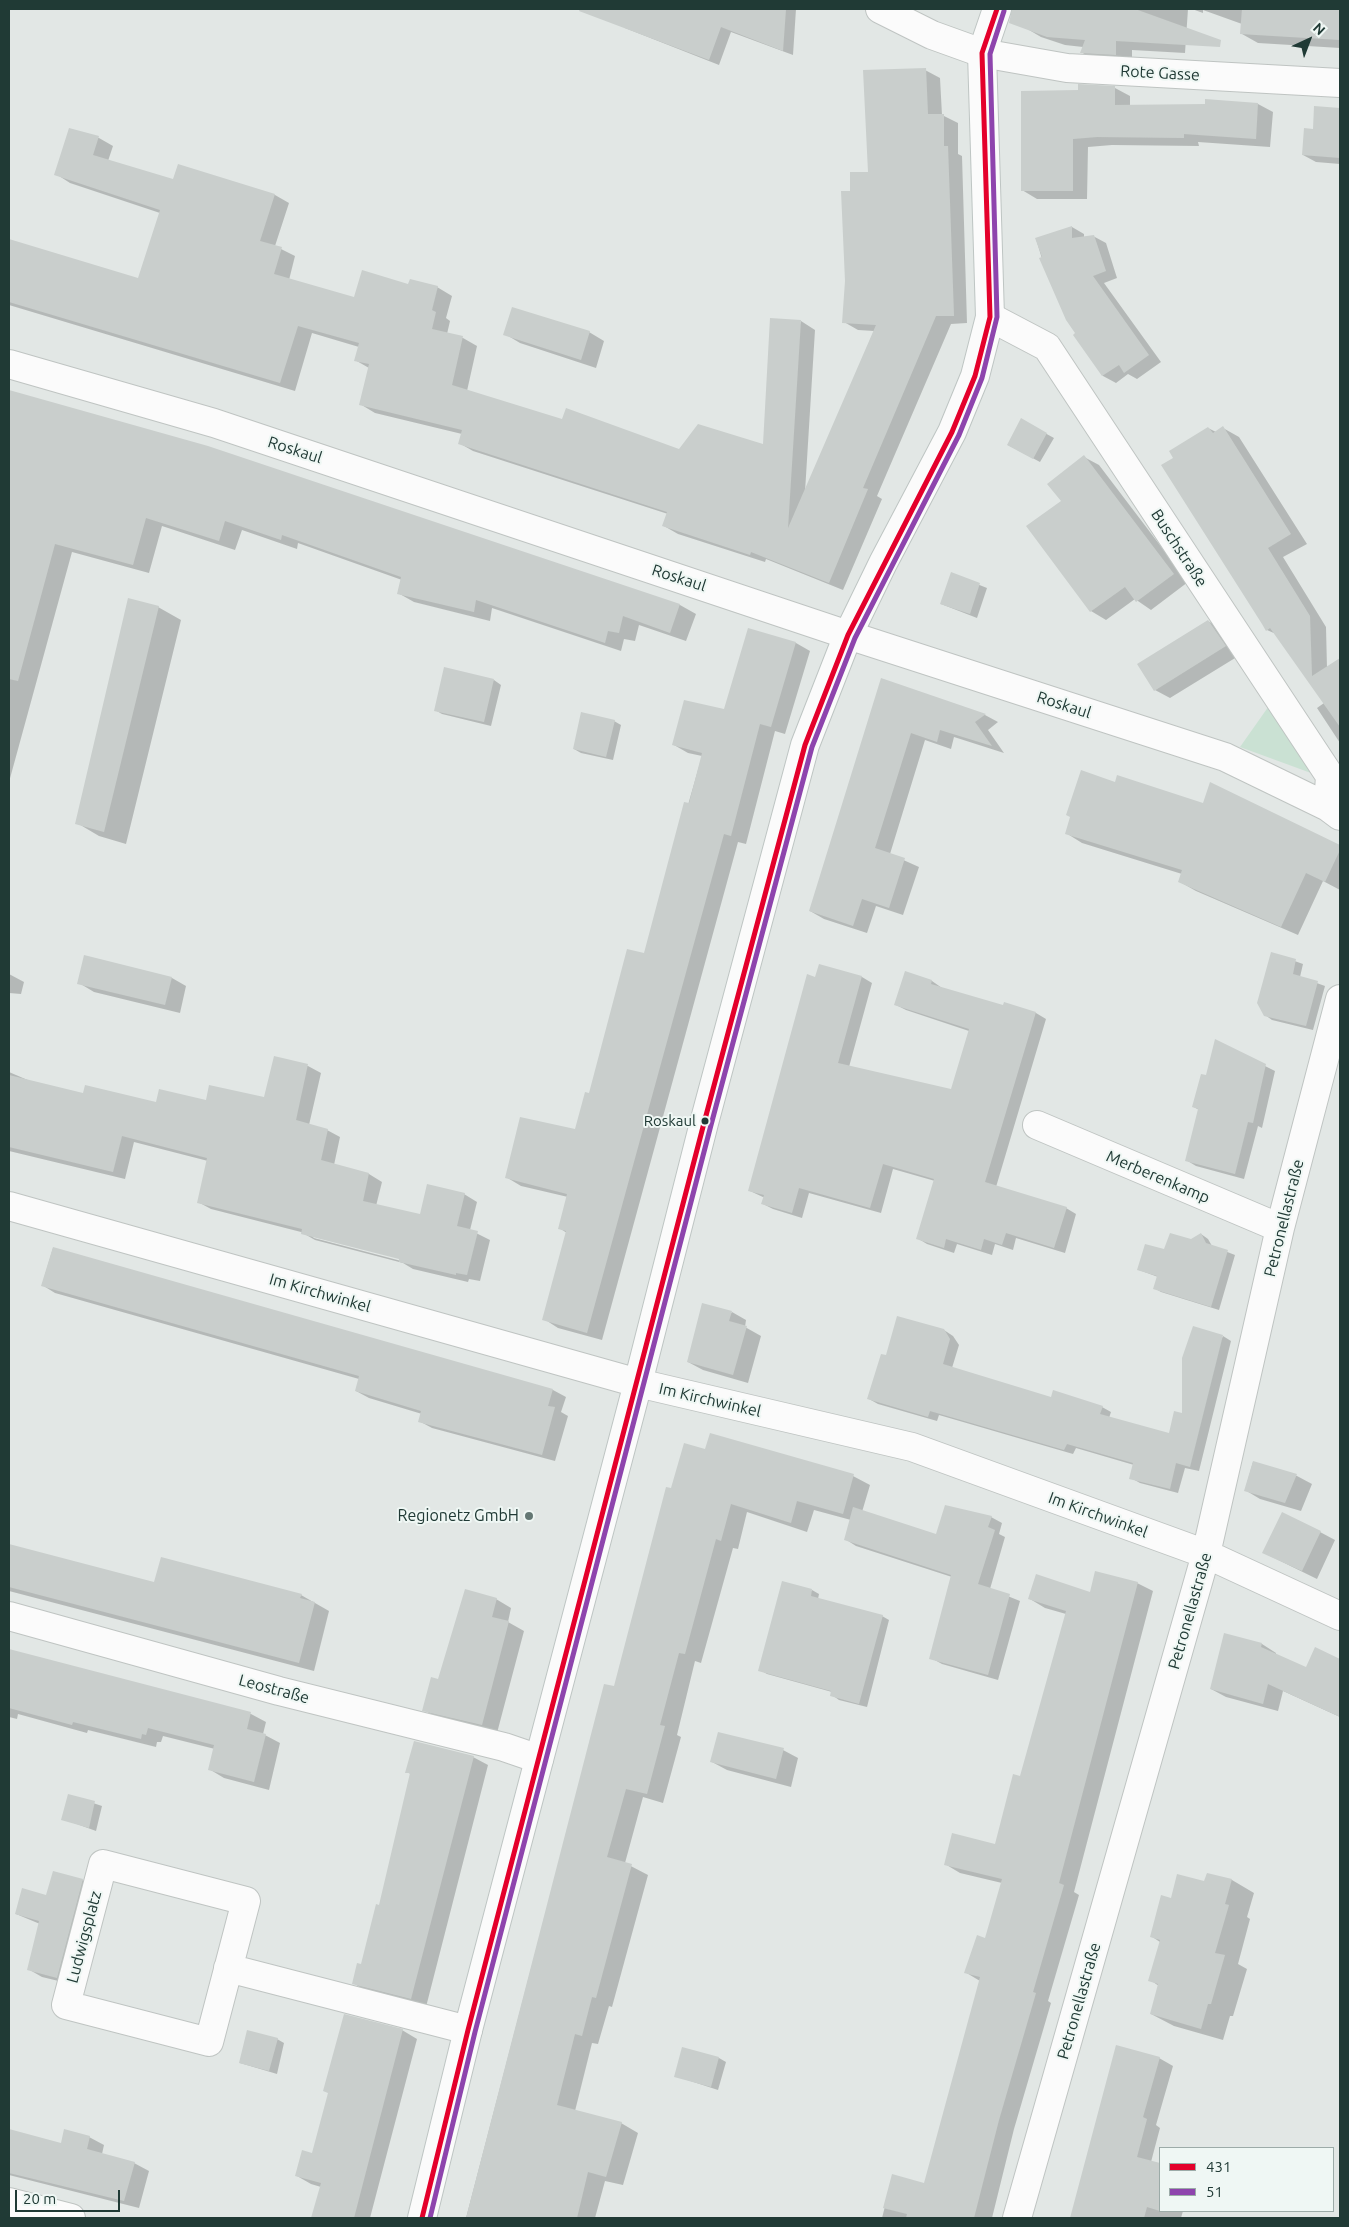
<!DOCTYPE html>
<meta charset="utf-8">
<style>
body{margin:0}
#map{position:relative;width:1349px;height:2227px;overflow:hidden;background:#e2e7e5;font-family:Ubuntu,sans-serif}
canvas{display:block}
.frame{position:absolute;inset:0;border:10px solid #203a35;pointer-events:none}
.legend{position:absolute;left:1159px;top:2147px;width:175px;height:65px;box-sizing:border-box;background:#eff7f4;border:1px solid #9caba8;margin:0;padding:6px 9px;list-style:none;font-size:15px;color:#203a35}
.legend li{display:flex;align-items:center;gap:10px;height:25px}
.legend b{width:25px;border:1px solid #9caba8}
.north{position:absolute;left:1284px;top:15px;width:50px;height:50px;-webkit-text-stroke:4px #eff7f4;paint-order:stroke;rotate:43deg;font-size:14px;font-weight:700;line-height:20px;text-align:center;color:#203a35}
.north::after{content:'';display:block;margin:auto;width:18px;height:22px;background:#203a35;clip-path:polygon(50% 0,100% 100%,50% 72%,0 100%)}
.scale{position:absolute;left:15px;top:2190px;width:105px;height:22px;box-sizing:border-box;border:2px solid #203a35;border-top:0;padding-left:6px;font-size:15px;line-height:18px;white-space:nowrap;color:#203a35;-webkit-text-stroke:4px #eff7f4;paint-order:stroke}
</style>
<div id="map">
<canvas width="1349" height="2227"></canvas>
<div class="frame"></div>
<ul class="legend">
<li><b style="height:6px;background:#e4002b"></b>431</li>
<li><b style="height:6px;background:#8e44ad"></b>51</li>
</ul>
<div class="north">N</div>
<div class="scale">20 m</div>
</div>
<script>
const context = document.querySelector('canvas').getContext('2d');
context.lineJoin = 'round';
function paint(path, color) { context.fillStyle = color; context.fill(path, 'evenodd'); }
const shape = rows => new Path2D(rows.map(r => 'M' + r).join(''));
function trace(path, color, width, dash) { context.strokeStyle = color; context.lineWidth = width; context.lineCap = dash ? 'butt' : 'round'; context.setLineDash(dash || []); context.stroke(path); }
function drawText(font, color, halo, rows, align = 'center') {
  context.font = font + ' Ubuntu,sans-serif'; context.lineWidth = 4; context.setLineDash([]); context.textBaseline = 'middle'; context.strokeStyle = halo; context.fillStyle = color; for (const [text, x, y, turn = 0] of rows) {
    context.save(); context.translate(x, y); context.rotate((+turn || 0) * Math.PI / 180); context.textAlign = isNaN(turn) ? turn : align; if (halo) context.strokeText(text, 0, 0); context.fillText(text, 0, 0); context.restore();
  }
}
paint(shape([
 [1271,703,1311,773,1240,747]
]), '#cae1d3');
paint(shape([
 [632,9,796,9,793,55,731,32,719,65,625,28],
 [1027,9,1188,9,1185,53,1132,50,1132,64,1098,62,1081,52,1083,47,1065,45,1041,37,1024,27],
 [1192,9,1340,9,1340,48,1258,43,1242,34,1242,24,1203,10,1203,13],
 [925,70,940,78,942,115,958,123,958,154,962,156,967,323,951,324,877,496,882,499,843,590,766,559,765,562,678,534,664,526,668,514,473,451,459,443,462,434,375,413,360,404,369,368,355,360,359,347,312,333,295,391,9,305,9,240,139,280,160,213,70,183,56,174,70,129,99,138,113,146,108,161,173,181,178,166,275,195,289,203,275,246,295,256,289,280,355,299,409,285,437,287,452,296,446,318,450,321,447,334,463,338,477,346,467,391,563,421,679,450,764,445,801,321,815,330,805,492,874,331,858,330,844,322,852,192,870,173],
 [1079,86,1115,88,1130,96,1130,106,1258,104,1273,112,1270,147,1198,142,1199,146,1112,145,1088,147,1087,199,1037,199,1022,190,1079,91],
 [1316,108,1340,110,1340,164,1316,162,1303,155,1314,130],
 [1072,227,1084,234,1084,238,1093,236,1106,243,1117,278,1104,283,1161,362,1137,379,1128,374,1116,383,1103,376,1075,335,1077,333,1046,272,1036,239],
 [589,332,604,341,596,368,520,343,505,334],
 [9,392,208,447,680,605,696,614,686,641,639,625,635,641,624,639,621,651,492,608,490,621,414,602,398,593,402,580,298,543,297,549,242,530,235,550,162,526,149,573,72,552,9,782,9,608,21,562,9,559],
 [1021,420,1054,438,1040,462,1008,445],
 [1208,428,1216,432,1223,428,1239,437,1307,544,1283,557,1326,627,1327,668,1340,660,1340,743,1317,708,1324,703,1276,634,1267,630,1174,458],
 [1084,457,1099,465,1188,582,1151,610,1135,599,1106,620,1091,611,1062,501],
 [952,574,987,588,977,618,941,604],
 [158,607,181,620,126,844,99,836,77,823],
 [1208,621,1223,630,1240,655,1170,698,1155,690],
 [749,630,796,643,810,651,785,734,775,731,746,844,738,842,602,1340,558,1328,544,1319,567,1233,559,1228,568,1197,521,1186,506,1177,576,1131,645,955,702,756,688,753,674,745,725,711],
 [494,680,501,685,491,726,442,714,435,710],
 [882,680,985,715,998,722,988,730,1004,753,954,737,951,749,925,740,890,854,919,867,903,915,876,906,867,933,824,919,810,911],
 [614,721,621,725,613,760,581,753,574,749],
 [1116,783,1204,805,1211,784,1340,846,1340,890,1323,881,1298,935,1196,891,1180,882,1182,874,1082,843,1066,833],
 [1272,953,1303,964,1300,977,1325,986,1313,1030,1272,1020,1265,1015],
 [905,973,932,981,942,988,1003,1007,1036,1013,1046,1019,996,1187,1066,1208,1076,1214,1065,1253,1016,1238,1013,1250,995,1244,992,1255,957,1244,954,1253,927,1244,917,1238,935,1181,893,1169,881,1213,809,1193,802,1218,773,1209,763,1204,765,1198,750,1191,816,978,862,977,872,983,849,1067,952,1090,969,1031,906,1010,896,1005],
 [9,974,24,982,21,994,9,993],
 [172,978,186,986,180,1013,94,992,79,983],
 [275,1058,308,1066,321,1073,309,1125,327,1130,340,1137,334,1165,369,1174,382,1182,376,1206,421,1216,464,1194,477,1202,470,1230,490,1240,480,1281,469,1279,468,1282,413,1269,403,1263,315,1240,301,1232,211,1209,198,1202,208,1161,134,1142,125,1179,9,1151,9,1072,30,1081,84,1094,157,1104,265,1099],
 [311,1235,406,1259,405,1262,314,1238],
 [1265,1066,1275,1071,1262,1128,1258,1126,1244,1179,1196,1166,1186,1160,1199,1110,1194,1107,1207,1076],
 [1201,1234,1208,1239,1212,1246,1235,1255,1219,1310,1161,1292,1154,1288,1158,1277,1139,1270],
 [53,1248,553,1390,566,1397,561,1412,568,1416,555,1461,432,1428,419,1421,422,1414,369,1398,356,1391,359,1379,55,1293,42,1285],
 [732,1312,746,1320,745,1327,761,1336,748,1383,703,1370,688,1362],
 [944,1330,953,1336,959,1345,952,1368,1052,1398,1102,1407,1111,1412,1109,1418,1170,1434,1183,1415,1223,1336,1231,1341,1199,1471,1185,1468,1178,1493,1140,1483,1131,1478,1134,1465,1076,1448,1073,1454,939,1415,937,1421,878,1404,869,1399,887,1357],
 [706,1450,853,1476,870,1485,862,1512,937,1535,991,1517,1002,1523,999,1534,1005,1537,990,1589,1020,1601,998,1680,942,1664,931,1658,952,1577,856,1546,845,1539,851,1520,814,1510,807,1532,747,1512,738,1549,733,1548,701,1663,695,1661,677,1735,681,1737,663,1803,643,1797,625,1863,648,1875,612,2007,609,2006,598,2044,592,2043,575,2111,621,2123,638,2133,623,2185,605,2181,595,2218,466,2218,605,1685,615,1688,672,1489],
 [1253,1462,1297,1476,1312,1484,1301,1511,1260,1499,1245,1490],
 [1320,1532,1335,1540,1317,1579,1264,1553],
 [9,1545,155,1584,301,1595,329,1611,314,1671,9,1591],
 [1137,1583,1153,1591,1074,1892,1079,1895,1048,2001,1051,2003,1014,2129,992,2218,882,2218,893,2175,925,2184,980,1981,965,1972,986,1939,1002,1883,960,1873,945,1864,996,1845,1021,1778,1066,1614,1045,1608,1030,1599,1090,1593],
 [812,1590,819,1594,818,1599,882,1616,889,1620,867,1707,839,1700,832,1695,832,1692,767,1674,760,1670],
 [496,1599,511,1608,508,1622,524,1631,497,1733,438,1718,424,1710,438,1681],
 [1225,1635,1262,1644,1276,1653,1276,1655,1306,1669,1316,1649,1340,1660,1340,1717,1283,1691,1278,1711,1226,1697,1211,1689],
 [9,1651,251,1714,266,1722,263,1734,280,1743,269,1790,224,1778,209,1769,215,1749,163,1736,161,1742,157,1742,156,1747,88,1730,87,1733,18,1714,17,1719,9,1717],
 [783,1750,798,1758,791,1787,727,1770,712,1762],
 [473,1757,488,1765,426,2007,368,1992,353,1983,362,1966,380,1907,411,1774,406,1772],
 [69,1795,102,1806,96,1831,63,1819],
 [1207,1874,1232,1880,1254,1893,1247,1917,1250,1919,1238,1964,1247,1969,1233,2016,1230,2016,1223,2040,1174,2026,1151,2014,1159,1986,1150,1980,1160,1942,1151,1936,1172,1899,1205,1883],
 [82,1880,96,1888,71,1984,42,1977,28,1969,40,1924,16,1914,47,1896],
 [402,2030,417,2039,370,2218,313,2218,321,2187,311,2184,297,2176],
 [277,2039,284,2043,277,2074,240,2063],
 [1117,2046,1159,2058,1173,2066,1156,2125,1160,2128,1151,2162,1160,2164,1160,2211,1183,2211,1181,2218,1072,2218],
 [719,2058,726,2062,718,2090,675,2076],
 [9,2130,62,2144,89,2137,104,2145,102,2154,134,2163,149,2171,139,2208,9,2175]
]), '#0003');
paint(shape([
 [580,9,786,9,783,51,721,27,709,60,579,11],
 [1012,9,1135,9,1221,40,1220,47,1116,41,1116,55,1080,53,1085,40,1047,37,1009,23],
 [1242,9,1340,9,1340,40,1240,34],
 [926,68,928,114,944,114,944,146,948,146,954,316,936,316,863,488,868,489,829,583,751,552,750,555,662,526,667,512,458,444,462,430,359,405,369,364,354,361,359,343,298,326,280,383,9,302,9,239,138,278,160,210,54,175,69,128,99,136,93,155,173,179,178,164,275,194,260,241,282,247,274,274,354,297,362,270,408,284,410,279,438,286,432,310,436,312,432,329,463,336,452,385,562,419,566,408,679,449,698,424,763,444,770,318,801,320,788,528,876,325,842,323,845,281,841,191,850,191,850,172,868,172,863,70],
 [1078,84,1115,86,1115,105,1205,104,1205,99,1258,103,1256,139,1184,134,1184,138,1097,137,1073,139,1073,191,1021,191,1021,91,1078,90],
 [1314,106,1340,108,1340,158,1302,155,1304,128,1313,129],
 [1072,226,1072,238,1094,235,1106,271,1093,276,1149,355,1124,373,1119,365,1102,376,1073,335,1075,333,1066,320,1039,258,1042,257,1035,238],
 [512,307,590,331,581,360,503,335],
 [9,390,208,446,680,604,670,633,623,616,619,633,608,631,605,643,476,600,474,612,397,594,401,577,282,535,281,540,225,521,219,541,146,518,133,565,55,544,18,681,9,679],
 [1021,418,1047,433,1033,459,1007,445],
 [1223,426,1291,534,1268,548,1310,616,1312,676,1340,658,1340,727,1270,628,1266,631,1262,624,1161,465,1173,458,1169,451,1208,427,1213,433],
 [1084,455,1174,574,1136,602,1125,587,1090,612,1026,526,1061,501,1047,484],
 [951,572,980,583,970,614,940,604],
 [128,598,159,606,104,832,75,824],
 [1208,620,1226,646,1154,691,1137,664],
 [748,628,796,642,771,727,760,724,731,836,724,834,587,1333,542,1320,566,1231,558,1229,567,1194,505,1178,520,1117,575,1129,585,1092,589,1093,627,949,644,953,684,802,689,803,702,753,672,745,684,700,724,709],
 [444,667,494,679,484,722,434,711],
 [881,678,986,714,975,722,992,746,940,730,937,742,911,733,875,848,905,858,889,908,862,899,853,926,809,911],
 [581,712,615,720,606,757,573,749],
 [1081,770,1115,782,1117,775,1203,803,1210,782,1340,845,1340,850,1325,882,1306,873,1281,927,1178,882,1182,870,1065,834,1070,817,1066,815],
 [1271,952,1296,959,1293,974,1318,981,1306,1026,1264,1016,1257,1003],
 [84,955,172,977,165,1005,77,984],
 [819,964,862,976,838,1063,951,1089,969,1029,894,1005,905,971,932,980,931,984,1003,1005,1004,1002,1036,1012,985,1182,1067,1207,1054,1248,1006,1233,1002,1245,984,1239,981,1250,946,1239,944,1248,916,1239,934,1179,883,1164,870,1208,799,1188,792,1213,761,1204,764,1195,748,1191,807,974,815,977],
 [1215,1039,1266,1064,1253,1123,1248,1122,1235,1174,1185,1161,1198,1109,1192,1107,1201,1074,1206,1075],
 [274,1056,308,1064,296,1120,328,1129,321,1160,369,1173,363,1201,420,1214,427,1184,465,1193,457,1226,478,1231,467,1275,456,1273,456,1275,399,1262,399,1259,301,1234,302,1229,197,1203,207,1158,122,1136,113,1172,9,1147,9,1075,83,1093,85,1085,156,1102,159,1089,206,1100,209,1085,264,1097],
 [1170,1233,1191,1239,1201,1233,1206,1243,1228,1250,1211,1307,1153,1289,1157,1276,1137,1270,1145,1244,1164,1249],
 [53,1247,553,1389,548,1406,555,1407,542,1455,418,1422,421,1411,355,1391,359,1376,41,1286],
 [702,1303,732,1311,729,1321,747,1326,733,1375,687,1362],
 [897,1316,944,1329,950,1339,943,1364,1051,1397,1053,1390,1103,1406,1100,1414,1169,1433,1174,1411,1182,1413,1182,1358,1193,1326,1223,1335,1190,1467,1176,1463,1170,1489,1129,1479,1133,1463,1067,1444,1064,1450,930,1411,928,1417,867,1399,881,1354,886,1355],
 [710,1433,854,1474,843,1514,797,1501,791,1523,731,1504,721,1541,716,1539,685,1654,679,1653,660,1725,665,1726,647,1794,626,1789,607,1857,632,1864,596,1998,592,1997,582,2036,575,2034,557,2105,622,2122,606,2177,588,2172,577,2218,466,2218,604,1684,614,1686,666,1487,671,1488,684,1443,705,1449],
 [1253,1461,1297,1474,1285,1503,1244,1491],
 [945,1505,992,1516,988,1527,995,1530,978,1584,1010,1594,988,1675,929,1659,951,1575,844,1540,853,1507,936,1534],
 [1282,1512,1321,1531,1302,1571,1262,1553],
 [9,1544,154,1582,161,1557,302,1594,300,1598,315,1602,299,1663,9,1587],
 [1095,1571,1138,1582,1059,1883,1064,1885,1033,1992,1036,1993,999,2120,974,2218,906,2218,907,2214,883,2208,892,2174,924,2183,980,1977,964,1973,977,1935,985,1938,1002,1879,944,1865,952,1833,995,1844,1013,1774,1020,1776,1066,1611,1028,1599,1036,1574,1090,1592],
 [782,1581,812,1589,811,1596,883,1615,859,1704,830,1696,831,1691,758,1671],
 [465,1589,497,1598,492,1617,509,1621,482,1725,422,1711,431,1677,438,1679],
 [1224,1633,1262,1643,1261,1647,1306,1667,1315,1647,1340,1659,1340,1717,1268,1684,1263,1704,1210,1689],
 [9,1649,251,1712,247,1729,266,1734,254,1782,208,1770,214,1745,148,1728,146,1735,142,1734,141,1739,73,1722,72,1725,9,1708],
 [718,1732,784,1748,776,1779,710,1762],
 [414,1741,474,1756,411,1999,352,1984,357,1963,361,1964,376,1904,379,1905,410,1773,405,1773],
 [68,1794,95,1801,89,1828,61,1820],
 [53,1871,83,1879,57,1978,27,1970,39,1921,15,1914,22,1888,46,1895],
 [1207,1873,1232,1879,1225,1904,1229,1905,1215,1953,1225,1955,1211,2004,1208,2004,1201,2029,1150,2014,1158,1984,1148,1981,1160,1940,1150,1937,1161,1895,1171,1898,1177,1874,1204,1881],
 [344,2014,403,2029,354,2218,311,2218,321,2183,295,2176,302,2150,312,2153,328,2093,323,2091],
 [247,2030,278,2038,269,2071,239,2063],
 [1116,2045,1160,2057,1143,2117,1147,2119,1137,2157,1160,2163,1160,2211,1147,2207,1144,2218,1070,2218],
 [682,2047,719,2057,711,2087,674,2077],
 [9,2129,61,2143,64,2129,90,2136,87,2149,135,2162,124,2201,9,2173]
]), '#c9cecc');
const street = shape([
 [880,9,932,35,982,53,1067,68,1340,83],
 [990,317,1047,347,1330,776,1328,807],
 [9,364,214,423,848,635,1225,757,1328,807,1340,816],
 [1037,1125,1280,1228],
 [9,1206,638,1383,912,1447,1206,1554,1340,1616],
 [9,1616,279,1691,504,1747,539,1759],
 [103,1864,246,1901,209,2042,66,2005,103,1864],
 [228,1968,468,2030],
 [9,2202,71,2218],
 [1017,2218,1206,1554,1280,1228,1340,999]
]);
const secondary = shape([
 [422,2218,468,2030,638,1383,704,1123,805,745,848,635,883,563,952,432,975,376,990,317,982,53,997,9]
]);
trace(street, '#bfc4c2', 30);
trace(secondary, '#bec5c3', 30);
trace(street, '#fbfbfb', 28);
trace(secondary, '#fbfbfb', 28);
trace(shape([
 [422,2218,468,2030,704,1123,805,745,848,635,952,432,975,376,990,317,982,53,997,9]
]), '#e4002b', 5);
trace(shape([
 [430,2218,475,2032,711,1125,812,747,855,638,959,435,982,378,997,317,990,54,1004,11]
]), '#8e44ad', 5);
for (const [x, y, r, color] of [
 [705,1121,4.5,"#203a35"],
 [529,1516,5,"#647773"]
]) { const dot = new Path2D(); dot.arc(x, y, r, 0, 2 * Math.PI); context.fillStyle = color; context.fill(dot); trace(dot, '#eff7f4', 2); }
drawText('15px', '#203a35', '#eff7f4', [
 ["Roskaul",696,1121]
], 'right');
drawText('16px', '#203a35', '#eff7f4', [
 ["Rote Gasse",1160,73,3],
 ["Roskaul",295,450,18],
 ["Buschstraße",1179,548,57],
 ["Roskaul",679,578,18],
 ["Roskaul",1064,705,18],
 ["Merberenkamp",1158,1177,23],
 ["Petronellastraße",1284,1218,-76],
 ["Im Kirchwinkel",320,1293,16],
 ["Im Kirchwinkel",710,1400,13],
 ["Im Kirchwinkel",1098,1515,20],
 ["Petronellastraße",1190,1611,-74],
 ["Leostraße",274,1689,15],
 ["Ludwigsplatz",84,1937,-75],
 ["Petronellastraße",1079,2001,-74]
]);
drawText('16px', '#203a35', '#eff7f4', [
 ["Regionetz GmbH",519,1516]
], 'right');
</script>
